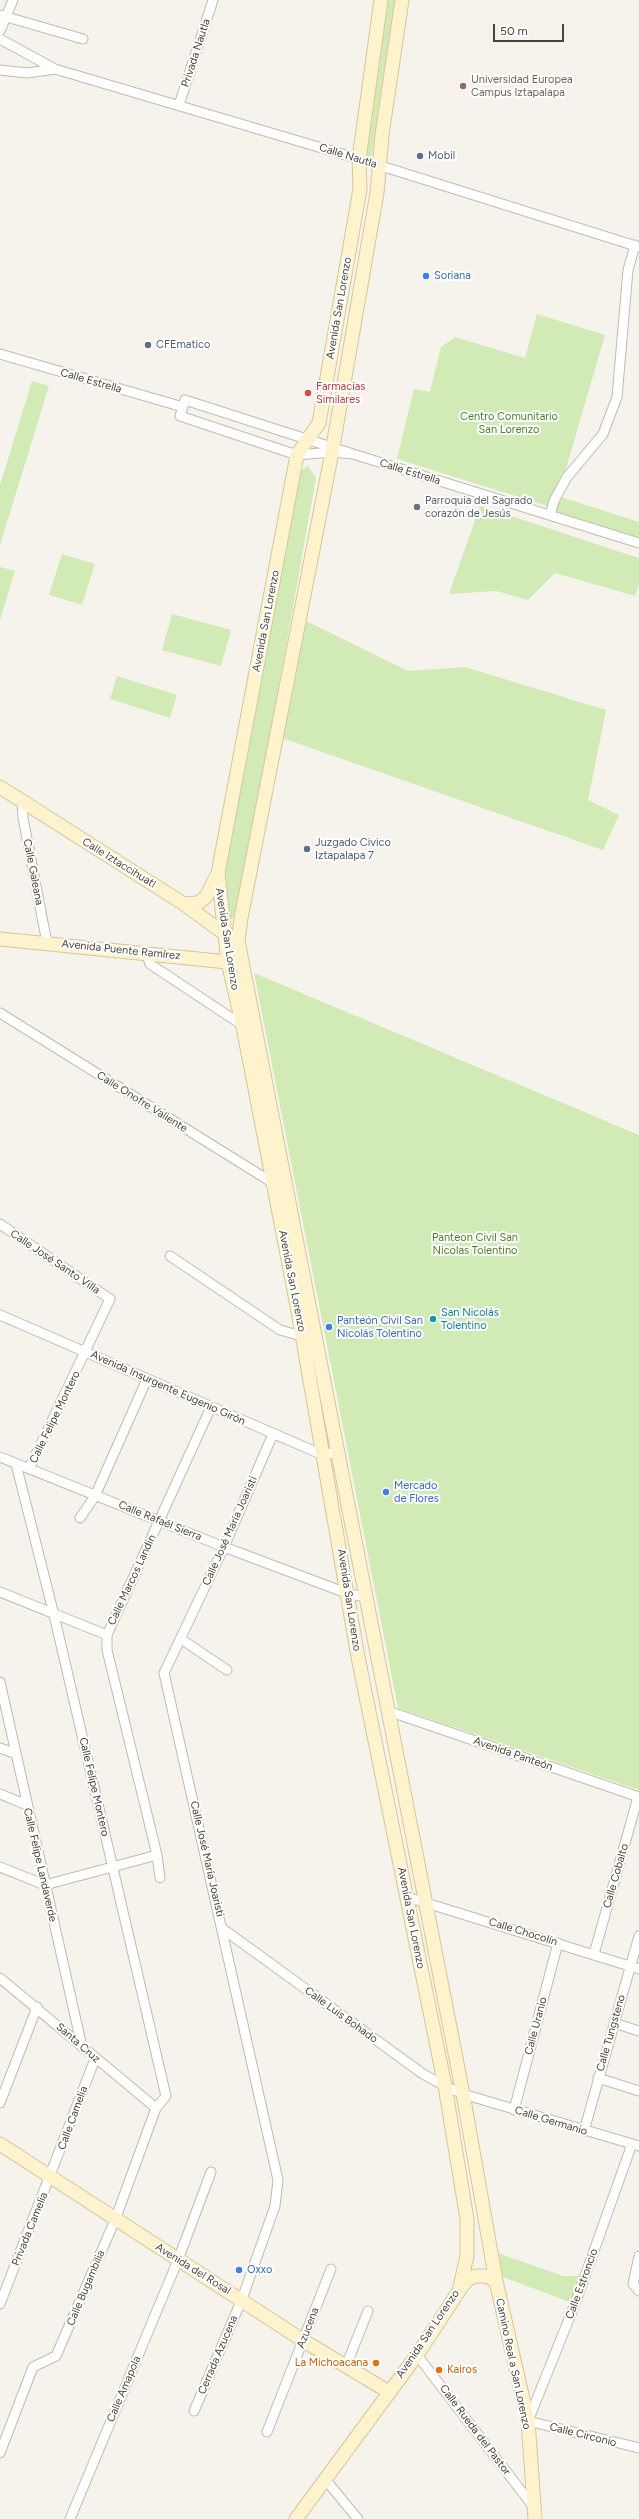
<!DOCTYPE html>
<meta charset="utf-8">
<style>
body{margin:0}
#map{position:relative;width:639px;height:2519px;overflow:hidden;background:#f6f3ec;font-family:Figtree,sans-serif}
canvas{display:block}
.scale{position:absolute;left:493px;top:24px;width:71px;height:18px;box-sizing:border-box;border:2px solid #4b4439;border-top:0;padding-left:5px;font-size:12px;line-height:14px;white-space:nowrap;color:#4b4439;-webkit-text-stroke:3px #fff;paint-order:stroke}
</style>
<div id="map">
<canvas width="639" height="2519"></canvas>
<div class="scale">50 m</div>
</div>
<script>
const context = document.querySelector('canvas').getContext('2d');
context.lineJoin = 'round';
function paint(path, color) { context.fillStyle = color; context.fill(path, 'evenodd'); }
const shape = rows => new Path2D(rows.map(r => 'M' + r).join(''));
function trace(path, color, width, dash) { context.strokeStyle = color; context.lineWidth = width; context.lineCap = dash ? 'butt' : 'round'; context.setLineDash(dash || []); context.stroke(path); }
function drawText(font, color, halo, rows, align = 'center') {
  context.font = font + ' Figtree,sans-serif'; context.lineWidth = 4; context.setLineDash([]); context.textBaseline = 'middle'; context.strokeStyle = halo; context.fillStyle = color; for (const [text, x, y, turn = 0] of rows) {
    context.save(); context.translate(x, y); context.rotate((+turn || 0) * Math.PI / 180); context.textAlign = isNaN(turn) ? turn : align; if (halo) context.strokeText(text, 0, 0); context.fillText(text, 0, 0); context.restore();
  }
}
paint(shape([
 [386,0,395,0,372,155,369,159,365,153],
 [537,314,605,335,558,496,639,522,639,540,553,513,554,508,397,459,414,389,430,392,441,347,455,337,525,358],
 [32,381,49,386,0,545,0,485],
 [308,466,316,478,238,915,230,920,221,915,219,898,298,473],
 [480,506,639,558,639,583,635,596,555,573,528,600,496,591,449,594],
 [62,554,95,564,82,605,49,595],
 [0,567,15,571,0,620],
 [172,614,231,630,221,666,162,650],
 [302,619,408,671,465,667,606,710,588,800,619,815,603,850,282,738],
 [117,676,177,695,170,718,110,699],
 [254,973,639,1135,639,1790,398,1708],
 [498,2253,563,2276,586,2276,575,2304,503,2277]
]), '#d2eab5');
const street = shape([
 [0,15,83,39],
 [0,31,13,0],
 [0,39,55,69,359,159,639,247],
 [0,70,27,73,55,69],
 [179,105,213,0],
 [0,354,183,407],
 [353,454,185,400,180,416,297,455,332,452,353,454,639,543],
 [550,515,554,501,567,477,603,434,617,397,628,270,635,245],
 [22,801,23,818,47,943],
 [146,953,150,964,245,1027],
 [0,1013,273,1183,276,1183],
 [0,1224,110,1299,29,1469],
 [170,1256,280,1330,302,1336],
 [0,1315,323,1455,337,1452],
 [0,1457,224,1547,349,1594,366,1597],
 [80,1518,95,1496,147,1379],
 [0,1592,107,1635],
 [181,1639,227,1670],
 [0,1682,82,2047],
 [388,1711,639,1797],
 [0,1748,16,1754],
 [0,1794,27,1805],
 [0,1867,45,1885,157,1855],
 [160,1878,157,1855,107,1650,107,1635,211,1407],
 [407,1897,639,1969],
 [223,1929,423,2074,445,2086,463,2094,639,2146],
 [594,1954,638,1797],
 [0,1978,156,2108],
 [614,2023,639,2031],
 [598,2078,639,2091],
 [0,2103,37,2007],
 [514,2110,558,1943],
 [584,2131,639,1936],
 [632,2144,575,2304,528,2421,639,2448],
 [639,2256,633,2284,639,2291],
 [0,2304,95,2059],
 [417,2355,532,2505],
 [346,2366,368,2311],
 [194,2411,242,2299,275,2206,278,2180,164,1673,224,1547,273,1434],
 [267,2432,331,2269],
 [0,2453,33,2367,56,2356,115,2220,156,2108,166,2096,54,1615,16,1464],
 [325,2479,358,2519],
 [70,2519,178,2260,211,2172]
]);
const secondary = shape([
 [402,0,382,135,377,193,332,452,241,918,238,941,463,2094,496,2281,528,2421,535,2519],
 [0,787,184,904,229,937],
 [184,904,198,903,206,897,217,875],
 [0,939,237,963],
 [0,2144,304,2341,389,2392],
 [460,2289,467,2280,475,2276,486,2276,496,2281],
 [296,2519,417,2355,459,2291,467,2256,467,2219,445,2086,358,1657,297,1306,243,1027,228,962,218,873,297,455,319,423,360,189,359,159,381,0]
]);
trace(street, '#c2bbae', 11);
trace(secondary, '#d6c79b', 15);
trace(street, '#fff', 9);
trace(secondary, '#fff3cd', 13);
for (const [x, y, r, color] of [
 [463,86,4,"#8d6e63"],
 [420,156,4,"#5c6f8a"],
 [426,276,4,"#3f7fe0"],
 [148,345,4,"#5c6f8a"],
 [308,393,4,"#e0444e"],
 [417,507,4,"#6b7280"],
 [307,849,4,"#5c6f8a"],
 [433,1319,4,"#0f9aa8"],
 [329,1327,4,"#3f7fe0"],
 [386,1492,4,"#3f7fe0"],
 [239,2270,4,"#3f7fe0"],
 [376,2363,4,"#e8710a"],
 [439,2370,4,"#e8710a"]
]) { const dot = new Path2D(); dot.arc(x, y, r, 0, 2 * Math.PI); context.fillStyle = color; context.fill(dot); trace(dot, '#fff', 1.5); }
drawText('11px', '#4b4439', '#fff', [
 ["Privada Nautla",196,53,-72],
 ["Calle Nautla",348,156,17],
 ["Avenida San Lorenzo",339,308,-80],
 ["Calle Estrella",91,381,16],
 ["Calle Estrella",410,472,17],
 ["Avenida San Lorenzo",266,621,-79],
 ["Calle Iztaccihuatl",119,863,32],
 ["Calle Galeana",33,872,79],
 ["Avenida San Lorenzo",227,939,81],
 ["Avenida Puente Ramírez",121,950,6],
 ["Calle Onofre Valiente",142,1102,32],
 ["Calle José Santo Villa",55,1262,34],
 ["Avenida San Lorenzo",292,1281,79],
 ["Avenida Insurgente Eugenio Girón",168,1388,24],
 ["Calle Felipe Montero",55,1417,-64],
 ["Calle Rafaél Sierra",160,1521,22],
 ["Calle José María Joaristi",230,1531,-66],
 ["Calle Marcos Landin",132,1580,-65],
 ["Avenida San Lorenzo",349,1600,81],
 ["Avenida Panteón",513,1754,19],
 ["Calle Felipe Montero",94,1787,77],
 ["Calle José María Joaristi",207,1859,77],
 ["Calle Felipe Landaverde",40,1865,77],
 ["Calle Cobalto",616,1876,-74],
 ["Avenida San Lorenzo",411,1918,79],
 ["Calle Chocolín",523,1932,17],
 ["Calle Luis Bohado",341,2015,36],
 ["Calle Uranio",536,2026,-75],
 ["Calle Tungsteno",611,2033,-74],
 ["Santa Cruz",78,2043,41],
 ["Calle Camelia",73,2118,-70],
 ["Calle Germanio",551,2121,17],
 ["Privada Camelia",30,2229,-68],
 ["Avenida del Rosal",193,2269,32],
 ["Calle Estroncio",582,2284,-70],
 ["Calle Bugambilia",86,2288,-67],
 ["Azucena",308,2328,-69],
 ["Avenida San Lorenzo",428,2334,-56],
 ["Cerrada Azucena",218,2355,-67],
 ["Camino Real a San Lorenzo",513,2364,78],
 ["Calle Amapola",124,2389,-67],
 ["Calle Rueda del Pastor",475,2430,53],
 ["Calle Circonio",583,2435,14]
]);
drawText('11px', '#785e54', '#fff', [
 ["Universidad Europea",471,80],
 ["Campus Iztapalapa",471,93]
], 'left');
drawText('11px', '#4e5e75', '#fff', [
 ["Mobil",428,156],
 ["CFEmatico",156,345],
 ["Juzgado Civico",315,843],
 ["Iztapalapa 7",315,856]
], 'left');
drawText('11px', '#366cbe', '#fff', [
 ["Soriana",434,276],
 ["Panteón Civil San",337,1321],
 ["Nicolás Tolentino",337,1334],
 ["Mercado",394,1486],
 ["de Flores",394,1499],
 ["Oxxo",247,2270]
], 'left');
drawText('11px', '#be3a42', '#fff', [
 ["Farmacias",316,387],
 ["Similares",316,400]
], 'left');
drawText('11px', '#4a7f2a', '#fff', [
 ["Centro Comunitario",509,417],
 ["San Lorenzo",509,430],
 ["Panteon Civil San",475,1238],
 ["Nicolas Tolentino",475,1251]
]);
drawText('11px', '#5b616d', '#fff', [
 ["Parroquia del Sagrado",425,501],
 ["corazón de Jesús",425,514]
], 'left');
drawText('11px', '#0d838f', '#fff', [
 ["San Nicolás",441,1313],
 ["Tolentino",441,1326]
], 'left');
drawText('11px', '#c56008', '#fff', [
 ["La Michoacana",368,2363],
 ["Kairos",447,2370,"left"]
], 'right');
</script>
